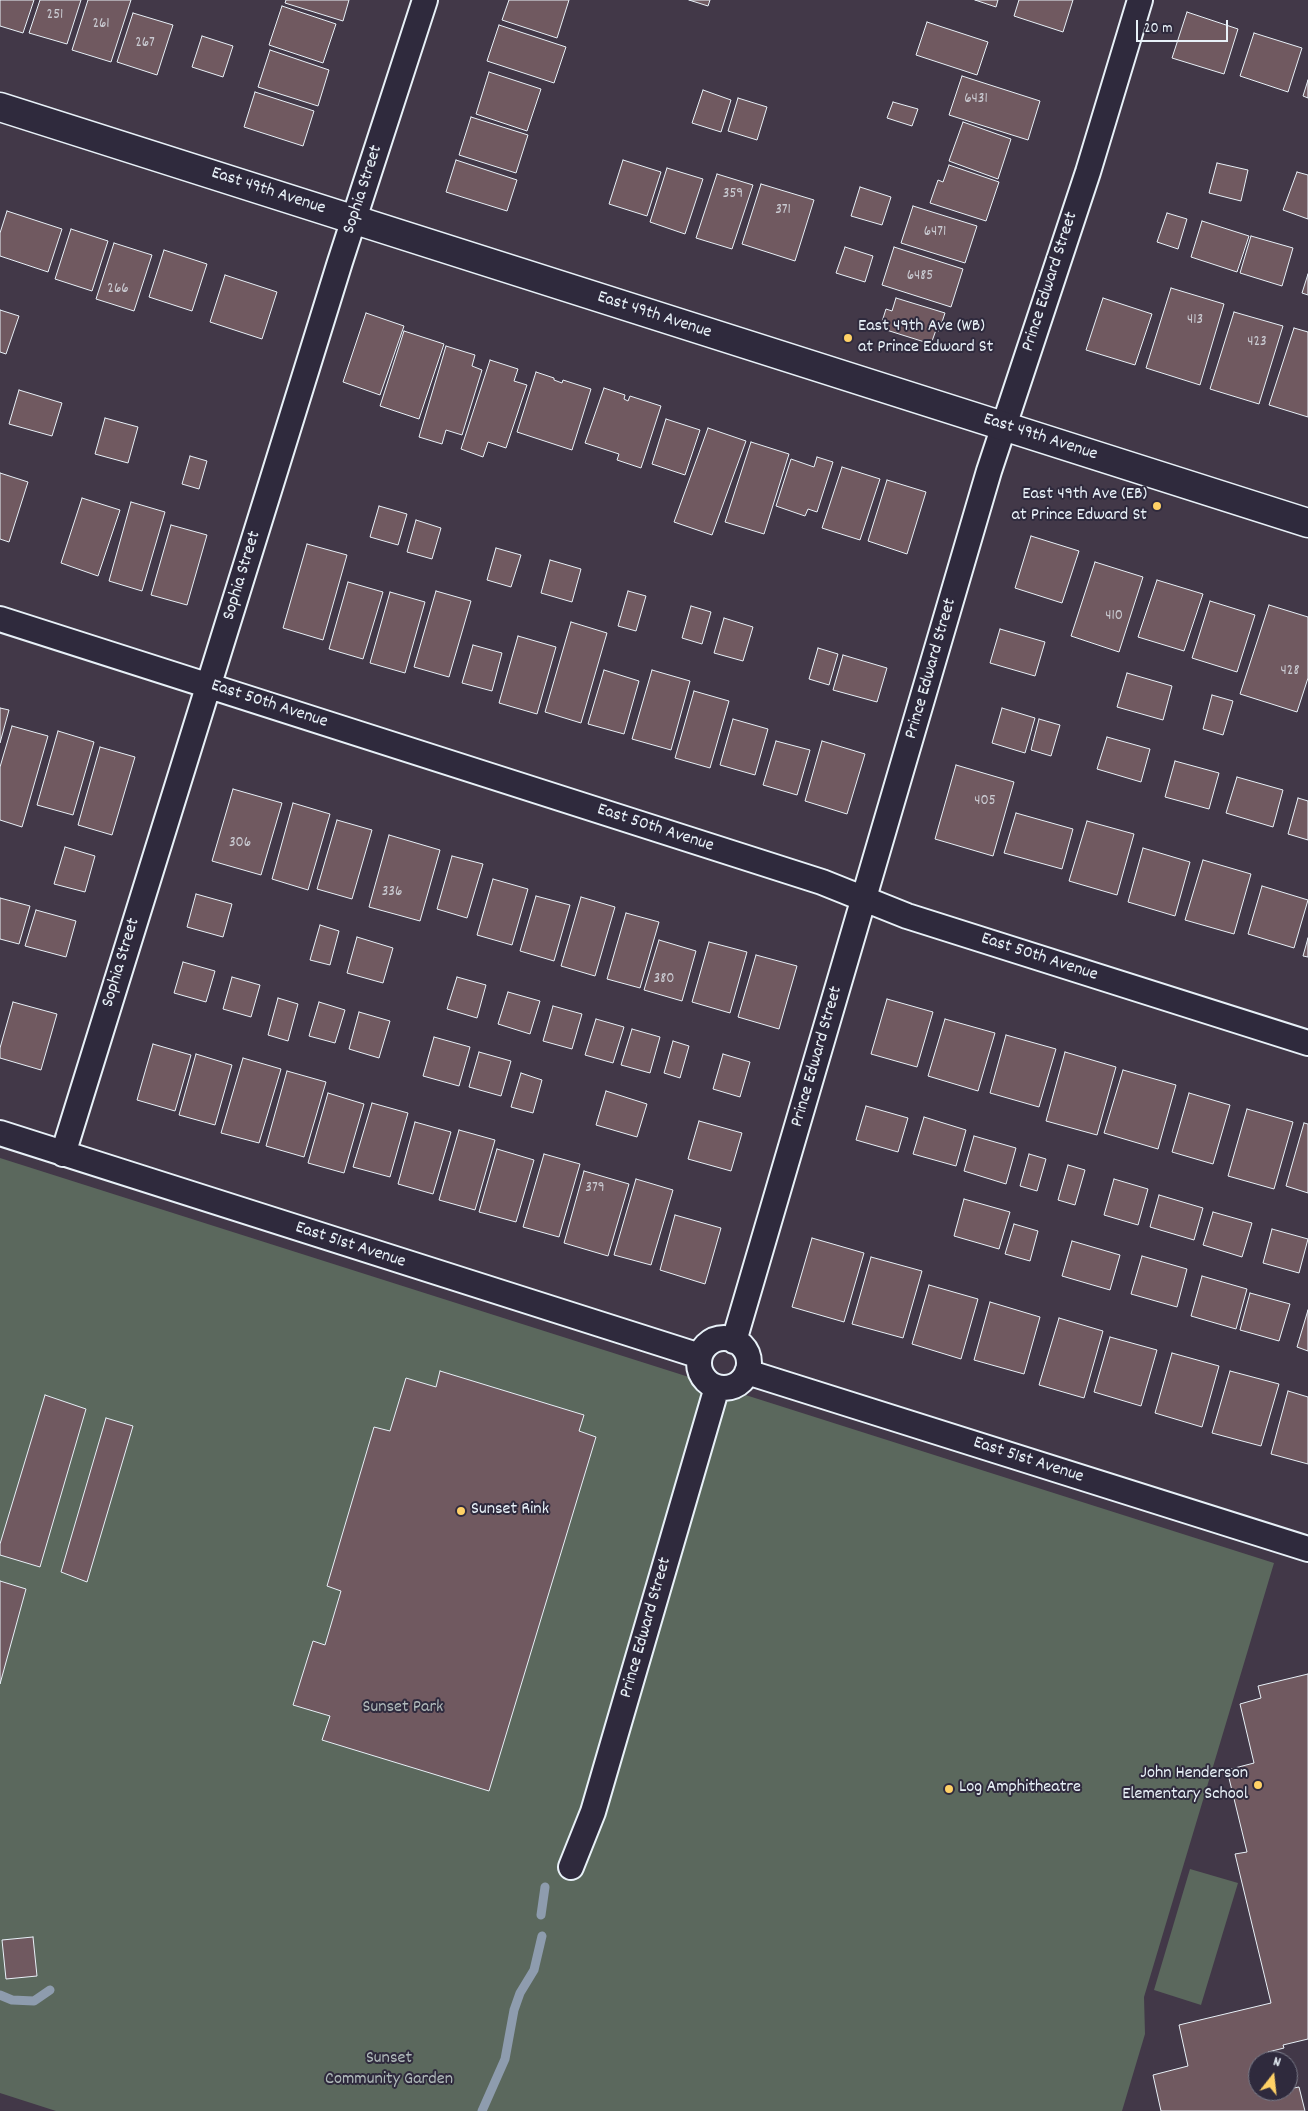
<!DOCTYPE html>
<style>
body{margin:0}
#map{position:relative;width:1308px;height:2111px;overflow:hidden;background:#423848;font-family:Dekko,sans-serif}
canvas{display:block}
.north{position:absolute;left:1248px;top:2051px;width:50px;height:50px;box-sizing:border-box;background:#2f2a3d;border:1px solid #797a88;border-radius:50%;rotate:16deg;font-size:14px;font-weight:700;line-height:20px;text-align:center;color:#e8f1f8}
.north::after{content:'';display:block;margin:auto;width:18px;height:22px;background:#ffd166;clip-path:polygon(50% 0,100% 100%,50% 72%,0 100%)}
.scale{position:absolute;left:1136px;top:20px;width:92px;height:22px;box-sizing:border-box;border:2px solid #e8f1f8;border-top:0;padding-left:6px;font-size:15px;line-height:18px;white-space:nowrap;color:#e8f1f8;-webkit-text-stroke:4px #2f2a3d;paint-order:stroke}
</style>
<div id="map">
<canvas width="1308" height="2111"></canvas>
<div class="north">N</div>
<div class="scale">20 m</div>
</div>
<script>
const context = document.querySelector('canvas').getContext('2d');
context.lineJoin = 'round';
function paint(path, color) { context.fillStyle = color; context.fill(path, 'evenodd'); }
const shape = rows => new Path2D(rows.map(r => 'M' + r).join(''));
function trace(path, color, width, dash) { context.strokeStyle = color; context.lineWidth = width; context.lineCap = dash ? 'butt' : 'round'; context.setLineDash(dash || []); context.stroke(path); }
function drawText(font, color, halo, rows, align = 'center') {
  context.font = font + ' Dekko,sans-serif'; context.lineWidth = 4; context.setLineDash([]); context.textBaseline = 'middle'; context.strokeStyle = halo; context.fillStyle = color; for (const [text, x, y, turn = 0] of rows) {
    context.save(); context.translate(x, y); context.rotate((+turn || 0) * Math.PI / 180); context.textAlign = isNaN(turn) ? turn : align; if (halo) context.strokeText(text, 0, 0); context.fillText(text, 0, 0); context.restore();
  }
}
paint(shape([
 [0,1158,1274,1563,1144,1997,1145,2034,1122,2111,56,2111,0,2093],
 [1190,1869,1238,1883,1201,2005,1154,1990]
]), '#5b685d');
trace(shape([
 [541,1915,545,1887],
 [0,1995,12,2000,34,2001,50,1990],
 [482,2111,505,2059,514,2010,520,1993,534,1970,542,1936]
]), '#8e9cae', 9);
const building = shape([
 [0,0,34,0,23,33,0,26,0,0],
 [40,0,81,0,67,44,29,33,40,0],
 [88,0,131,0,111,62,72,50,88,0],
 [286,0,349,0,343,21,285,3,286,0],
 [509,0,569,0,557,38,502,20,509,0],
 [689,0,710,0,708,6,689,0],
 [975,0,998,0,996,7,975,0],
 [1019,0,1073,0,1063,32,1014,16,1019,0],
 [282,6,336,24,323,63,269,45,282,6],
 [1187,12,1238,29,1224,74,1172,58,1187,12],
 [133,13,173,25,157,75,117,62,133,13],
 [927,22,988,42,977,75,916,55,927,22],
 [499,25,566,47,554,83,487,61,499,25],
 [1254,33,1302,48,1288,92,1240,76,1254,33],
 [202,36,233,46,223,77,192,67,202,36],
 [270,50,329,70,318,106,258,87,270,50],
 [489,72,541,89,527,131,476,114,489,72],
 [962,76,1040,101,1028,140,949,115,962,76],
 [1308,80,1308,98,1303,96,1308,80],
 [703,90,731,100,721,132,692,123,703,90],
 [255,92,314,111,303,146,244,127,255,92],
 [738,98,767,107,757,140,728,131,738,98],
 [893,102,918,109,912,126,887,118,893,102],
 [471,117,528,135,516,173,459,155,471,117],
 [963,122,1011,139,998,179,949,161,963,122],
 [456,160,517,180,507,211,446,192,456,160],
 [623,160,661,172,647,216,609,204,623,160],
 [1217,163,1248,170,1241,201,1209,193,1217,163],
 [949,165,999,182,986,221,930,203,938,180,943,182,949,165],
 [667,168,703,179,685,234,650,222,667,168],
 [1297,172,1308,175,1308,219,1283,210,1297,172],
 [717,174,753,185,732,249,696,238,717,174],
 [761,184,814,200,795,261,742,244,761,184],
 [860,187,891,197,882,225,851,216,860,187],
 [913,206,977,226,965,263,901,243,913,206],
 [7,211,62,229,48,272,0,256,0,233,7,211],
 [1167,213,1187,219,1178,249,1157,242,1167,213],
 [1202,221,1249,236,1237,272,1191,257,1202,221],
 [71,229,108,241,92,291,55,279,71,229],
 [1251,236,1293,248,1282,286,1240,273,1251,236],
 [114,243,152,255,134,311,96,299,114,243],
 [845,247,873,256,865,282,836,273,845,247],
 [894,247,963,269,951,307,882,285,894,247],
 [164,250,207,264,192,311,149,297,164,250],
 [1308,274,1308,295,1302,293,1308,274],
 [225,275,277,292,262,339,210,322,225,275],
 [1171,288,1224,304,1200,385,1146,368,1171,288],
 [896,298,945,313,939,331,936,330,931,344,880,328,886,309,892,311,896,298],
 [1103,298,1152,314,1135,365,1086,350,1103,298],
 [0,310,19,316,6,354,0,352,0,310],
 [1234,312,1283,326,1259,404,1210,389,1234,312],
 [366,313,404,326,380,395,343,382,366,313],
 [1294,328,1308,332,1308,417,1269,405,1294,328],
 [404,331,444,344,419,419,380,406,404,331],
 [446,346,475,355,472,366,482,370,462,435,446,430,442,444,419,437,446,346],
 [490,360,518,369,514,381,527,385,506,448,488,442,483,457,461,449,490,360],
 [536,372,554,378,554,380,562,383,563,380,591,389,572,450,517,432,536,372],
 [604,388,625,395,624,399,628,401,630,396,661,406,641,468,617,460,619,454,585,443,604,388],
 [19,390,62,403,52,436,9,424,19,390],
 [105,418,138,427,128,463,95,454,105,418],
 [666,419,700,430,685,475,652,464,666,419],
 [708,428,746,441,712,535,674,522,708,428],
 [751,442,789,454,764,534,725,522,751,442],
 [190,456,207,461,199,489,182,484,190,456],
 [817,457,833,462,817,512,808,509,805,516,776,506,791,459,814,467,817,457],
 [842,467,880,479,860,540,822,528,842,467],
 [0,473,28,482,9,542,0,539,0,473],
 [887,480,926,492,907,554,868,541,887,480],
 [82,498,120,510,98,576,61,563,82,498],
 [131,502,165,512,142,591,109,581,131,502],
 [379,506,407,514,398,545,370,537,379,506],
 [416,520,441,528,432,559,407,552,416,520],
 [171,525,207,535,187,605,151,595,171,525],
 [1031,536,1079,551,1062,603,1015,588,1031,536],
 [307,544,347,555,323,640,283,628,307,544],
 [496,548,521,555,511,587,487,580,496,548],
 [550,560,581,569,572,602,541,593,550,560],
 [1095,562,1143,577,1119,652,1071,636,1095,562],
 [1157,580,1203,594,1184,651,1138,637,1157,580],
 [348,582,383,592,363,659,329,649,348,582],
 [436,591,471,601,449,677,414,667,436,591],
 [628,591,646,596,636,631,618,626,628,591],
 [390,592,425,602,405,673,370,663,390,592],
 [1210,601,1255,615,1237,672,1192,658,1210,601],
 [1269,605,1308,617,1308,678,1297,712,1240,694,1269,605],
 [691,606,711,612,702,644,682,638,691,606],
 [724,618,753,627,743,661,714,653,724,618],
 [571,622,607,633,581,723,545,712,571,622],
 [1000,629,1045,642,1035,676,990,663,1000,629],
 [518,636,556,647,537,714,499,703,518,636],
 [473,645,502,653,492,691,462,683,473,645],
 [818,648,838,654,829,685,809,679,818,648],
 [843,655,887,668,877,702,833,690,843,655],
 [604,670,639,681,624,734,588,724,604,670],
 [652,670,690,681,671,750,632,739,652,670],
 [1127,673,1172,686,1163,720,1117,707,1127,673],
 [694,691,729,701,710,768,675,758,694,691],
 [1212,695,1233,701,1223,735,1203,729,1212,695],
 [0,708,9,710,0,743,0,708],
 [1002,708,1035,718,1025,753,992,743,1002,708],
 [733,719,768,729,755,775,720,765,733,719],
 [1039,719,1060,725,1051,756,1031,750,1039,719],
 [12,726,48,736,22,827,0,820,0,767,12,726],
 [58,731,94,742,73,815,37,805,58,731],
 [1107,737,1150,749,1141,782,1097,769,1107,737],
 [776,741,810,750,797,795,763,785,776,741],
 [822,741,865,754,847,814,805,801,822,741],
 [100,747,135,757,112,835,78,825,100,747],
 [1175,761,1219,773,1209,809,1165,797,1175,761],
 [956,765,1014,782,993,856,935,839,956,765],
 [1237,777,1283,790,1273,827,1226,813,1237,777],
 [233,789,282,803,261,875,212,861,233,789],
 [1298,798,1308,801,1308,840,1288,834,1298,798],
 [293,803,330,814,308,890,272,879,293,803],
 [1016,813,1073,829,1062,869,1004,853,1016,813],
 [337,820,372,830,352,899,317,889,337,820],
 [1087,821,1134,834,1117,895,1069,881,1087,821],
 [389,835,440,850,420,921,369,907,389,835],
 [65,847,95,856,85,892,54,884,65,847],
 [1143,848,1190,862,1175,916,1128,902,1143,848],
 [452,856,483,864,467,918,437,909,452,856],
 [1203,860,1251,874,1234,934,1185,920,1203,860],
 [493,879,528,889,512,945,477,935,493,879],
 [1262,886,1308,900,1294,948,1248,934,1262,886],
 [196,894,232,904,223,937,187,927,196,894],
 [536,896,570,905,554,961,520,951,536,896],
 [581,897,615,907,595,976,561,966,581,897],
 [0,898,30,906,19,944,0,939,0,898],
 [36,910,76,921,66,957,25,946,36,910],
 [626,913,659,922,640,988,607,979,626,913],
 [320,925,339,931,330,965,310,960,320,925],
 [357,937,393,948,383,983,347,973,357,937],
 [1308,938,1308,957,1303,956,1308,938],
 [659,940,696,951,682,1001,644,990,659,940],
 [709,942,747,952,730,1013,692,1002,709,942],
 [756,955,797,966,779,1029,738,1017,756,955],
 [183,962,215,971,206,1002,174,993,183,962],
 [232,977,260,985,251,1017,223,1009,232,977],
 [457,977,486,985,477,1018,447,1009,457,977],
 [508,992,540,1001,530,1034,498,1024,508,992],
 [278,998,298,1004,288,1041,268,1035,278,998],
 [887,999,933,1012,917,1067,871,1054,887,999],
 [13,1002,57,1014,41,1070,0,1058,0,1048,13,1002],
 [319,1002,345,1010,335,1043,309,1036,319,1002],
 [553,1006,582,1014,572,1049,543,1041,553,1006],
 [359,1012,390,1021,379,1058,349,1049,359,1012],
 [596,1019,624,1027,613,1063,585,1055,596,1019],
 [945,1019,995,1033,978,1091,928,1076,945,1019],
 [632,1029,660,1037,650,1073,621,1065,632,1029],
 [1006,1035,1056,1049,1039,1107,990,1093,1006,1035],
 [434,1037,470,1047,459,1086,423,1076,434,1037],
 [673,1041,689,1046,680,1078,664,1073,673,1041],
 [153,1044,191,1055,175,1111,137,1100,153,1044],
 [479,1052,511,1061,501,1096,469,1087,479,1052],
 [1065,1052,1116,1067,1097,1135,1046,1121,1065,1052],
 [196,1054,232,1065,215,1125,179,1115,196,1054],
 [723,1054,750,1062,740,1097,713,1089,723,1054],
 [243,1058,281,1069,259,1143,221,1133,243,1058],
 [1123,1070,1176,1085,1158,1149,1104,1133,1123,1070],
 [287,1071,326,1082,304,1157,266,1146,287,1071],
 [521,1073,542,1080,533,1113,511,1107,521,1073],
 [606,1091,647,1104,637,1137,596,1125,606,1091],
 [328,1093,364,1104,344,1173,308,1163,328,1093],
 [1189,1093,1230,1105,1213,1164,1172,1152,1189,1093],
 [372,1103,408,1113,390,1177,353,1167,372,1103],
 [866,1106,908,1118,898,1152,856,1140,866,1106],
 [1247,1109,1293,1122,1274,1189,1228,1176,1247,1109],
 [924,1117,966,1130,956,1166,913,1154,924,1117],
 [699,1121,742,1133,731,1171,688,1159,699,1121],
 [415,1122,451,1132,433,1194,398,1184,415,1122],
 [1304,1123,1308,1124,1308,1193,1286,1186,1304,1123],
 [459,1130,495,1140,475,1210,439,1200,459,1130],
 [974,1136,1016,1148,1006,1184,964,1171,974,1136],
 [497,1149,534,1160,516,1222,479,1212,497,1149],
 [544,1154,580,1164,559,1237,523,1227,544,1154],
 [1029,1154,1046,1159,1037,1191,1020,1186,1029,1154],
 [1068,1165,1085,1170,1075,1205,1058,1200,1068,1165],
 [584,1171,629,1184,608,1256,564,1243,584,1171],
 [636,1179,673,1190,651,1265,614,1255,636,1179],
 [1114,1179,1148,1189,1138,1225,1104,1215,1114,1179],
 [1159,1195,1203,1208,1194,1240,1150,1227,1159,1195],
 [964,1199,1010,1212,999,1249,954,1236,964,1199],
 [1213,1212,1252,1223,1242,1257,1203,1245,1213,1212],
 [675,1215,721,1228,705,1284,660,1270,675,1215],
 [1014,1224,1038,1231,1030,1261,1005,1254,1014,1224],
 [1272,1229,1308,1239,1299,1273,1263,1263,1272,1229],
 [812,1238,864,1253,844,1322,792,1307,812,1238],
 [1072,1241,1120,1255,1110,1290,1062,1276,1072,1241],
 [1142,1256,1187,1269,1177,1307,1131,1294,1142,1256],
 [871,1257,922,1271,903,1338,852,1324,871,1257],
 [1202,1276,1247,1289,1236,1329,1191,1316,1202,1276],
 [929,1285,978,1299,961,1359,912,1344,929,1285],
 [1250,1293,1290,1304,1279,1341,1240,1330,1250,1293],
 [990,1302,1040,1317,1024,1374,974,1360,990,1302],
 [1308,1310,1308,1351,1297,1347,1308,1310],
 [1059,1318,1103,1331,1084,1398,1039,1385,1059,1318],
 [1110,1337,1157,1350,1141,1406,1094,1392,1110,1337],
 [1172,1353,1219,1366,1202,1427,1155,1413,1172,1353],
 [440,1371,584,1415,579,1431,596,1437,489,1791,322,1740,330,1716,293,1705,313,1641,325,1645,341,1591,327,1586,374,1427,390,1431,406,1378,436,1387,440,1371],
 [1230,1371,1279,1384,1261,1446,1212,1433,1230,1371],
 [1288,1391,1308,1397,1308,1464,1271,1454,1288,1391],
 [45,1395,86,1409,40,1567,0,1555,0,1544,45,1395],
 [106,1418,133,1426,87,1582,61,1572,106,1418],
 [0,1581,26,1589,0,1684,0,1581],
 [1308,1674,1308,2039,1283,2045,1284,2048,1268,2052,1270,2061,1258,2061,1258,2091,1288,2091,1288,2089,1299,2087,1305,2111,1161,2111,1153,2075,1188,2066,1179,2025,1271,2003,1235,1854,1247,1852,1227,1770,1254,1763,1240,1704,1261,1698,1258,1686,1308,1674],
 [33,1937,37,1976,6,1979,2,1940,33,1937]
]);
paint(building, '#705960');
trace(building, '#e8f1f8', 1);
const minor = shape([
 [0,619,822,882,907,916,1308,1043],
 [0,1133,700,1356],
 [63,1154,340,262,425,0],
 '699 1363a25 25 0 1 1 50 0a25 25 0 1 1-50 0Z',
 [734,1341,989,471,1088,172,1140,0],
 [747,1372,1308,1549],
 [571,1867,593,1812,717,1387]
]);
const tertiary = shape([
 [0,107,1308,523]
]);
trace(minor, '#e8f1f8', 28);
trace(tertiary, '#e8f1f8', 31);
trace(minor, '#2f2a3d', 24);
trace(tertiary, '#2f2a3d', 28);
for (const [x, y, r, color] of [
 [848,338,5,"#ffd166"],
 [1157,506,5,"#ffd166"],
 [461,1511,5,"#ffd166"],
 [1258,1785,5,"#ffd166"],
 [949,1789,5,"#ffd166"]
]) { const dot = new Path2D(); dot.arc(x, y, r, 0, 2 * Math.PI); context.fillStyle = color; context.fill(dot); trace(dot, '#2f2a3d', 2); }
drawText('15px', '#cacbd2', null, [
 ["251",55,16],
 ["261",101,25],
 ["267",145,44],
 ["6431",976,100],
 ["359",733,195],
 ["371",783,211],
 ["6471",935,233],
 ["6485",920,277],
 ["266",118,290],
 ["413",1195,321],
 ["423",1257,343],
 ["410",1114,617],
 ["428",1290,672],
 ["405",985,802],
 ["306",240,844],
 ["336",392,893],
 ["380",664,980],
 ["379",595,1189]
]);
drawText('18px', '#e8f1f8', '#2f2a3d', [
 ["Sophia Street",364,190,-72],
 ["East 49th Avenue",268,192,18],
 ["Prince Edward Street",1051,282,-72],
 ["East 49th Avenue",654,316,18],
 ["East 49th Avenue",1040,438,18],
 ["Sophia Street",243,576,-73],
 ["Prince Edward Street",932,669,-74],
 ["East 50th Avenue",269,705,18],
 ["East 50th Avenue",655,829,18],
 ["East 50th Avenue",1039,958,18],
 ["Sophia Street",122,963,-73],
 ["Prince Edward Street",818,1057,-74],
 ["East 51st Avenue",350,1246,18],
 ["East 51st Avenue",1028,1461,18],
 ["Prince Edward Street",647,1628,-74]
]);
drawText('18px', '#e8f1f8', '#2f2a3d', [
 ["East 49th Ave (WB)",858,328],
 ["at Prince Edward St",858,349],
 ["East 49th Ave (EB)",1147,496,"right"],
 ["at Prince Edward St",1147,517,"right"],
 ["Sunset Rink",471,1511],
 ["John Henderson",1248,1775,"right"],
 ["Elementary School",1248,1796,"right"],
 ["Log Amphitheatre",959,1789]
], 'left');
drawText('18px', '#b0baba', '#2f2a3d', [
 ["Sunset Park",403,1709],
 ["Sunset",389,2060],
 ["Community Garden",389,2081]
]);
</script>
